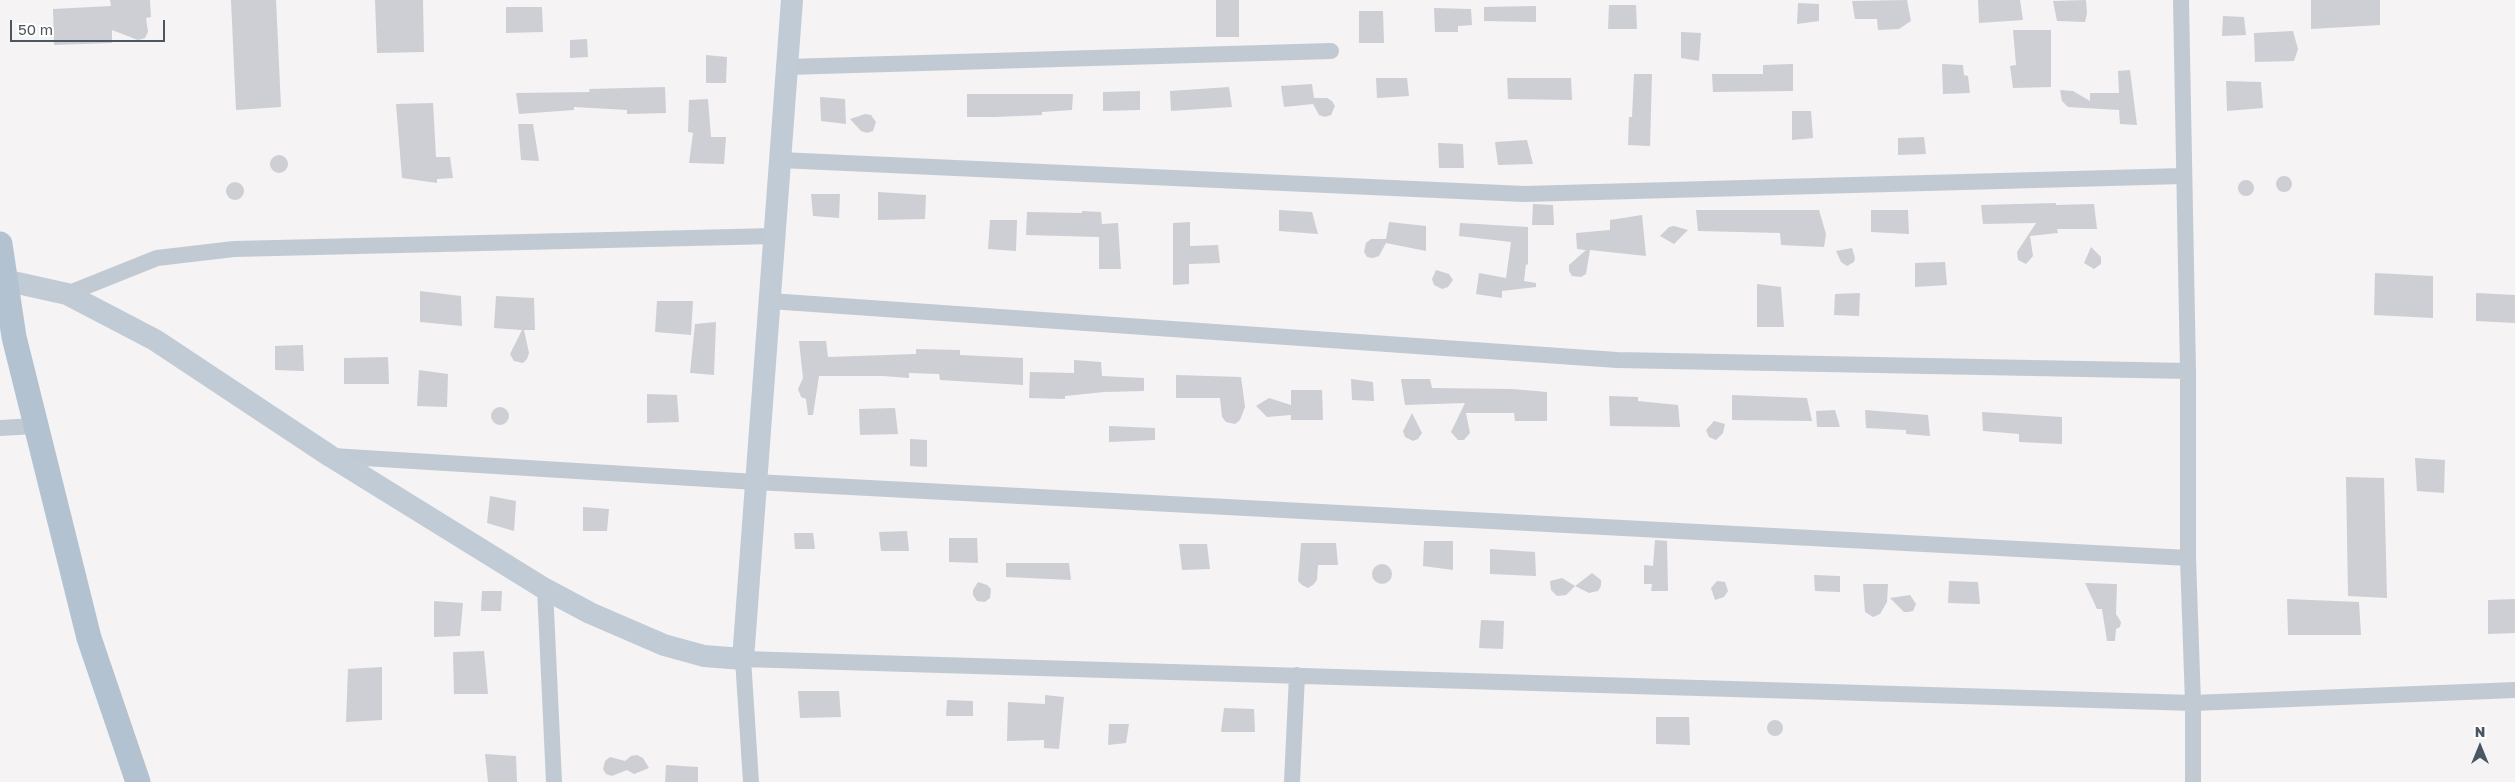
<!DOCTYPE html>
<style>
body{margin:0}
#map{position:relative;width:2515px;height:782px;overflow:hidden;background:#f5f3f3;font-family:"Golos Text",sans-serif}
canvas{display:block}
.north{position:absolute;left:2455px;top:722px;width:50px;height:50px;-webkit-text-stroke:4px #fff;paint-order:stroke;rotate:0deg;font-size:14px;font-weight:700;line-height:20px;text-align:center;color:#4a5661}
.north::after{content:'';display:block;margin:auto;width:18px;height:22px;background:#4a5661;clip-path:polygon(50% 0,100% 100%,50% 72%,0 100%)}
.scale{position:absolute;left:10px;top:20px;width:155px;height:22px;box-sizing:border-box;border:2px solid #4a5661;border-top:0;padding-left:6px;font-size:15px;line-height:18px;white-space:nowrap;color:#4a5661;-webkit-text-stroke:4px #fff;paint-order:stroke}
</style>
<div id="map">
<canvas width="2515" height="782"></canvas>
<div class="north">N</div>
<div class="scale">50 m</div>
</div>
<script>
const context = document.querySelector('canvas').getContext('2d');
context.lineJoin = 'round';
function paint(path, color) { context.fillStyle = color; context.fill(path, 'evenodd'); }
const shape = rows => new Path2D(rows.map(r => 'M' + r).join(''));
function trace(path, color, width, dash) { context.strokeStyle = color; context.lineWidth = width; context.lineCap = dash ? 'butt' : 'round'; context.setLineDash(dash || []); context.stroke(path); }
paint(shape([
 [110,0,150,0,151,17,146,18,148,32,145,38,138,40,112,30,112,43,54,45,53,9,111,6],
 [231,0,276,0,281,107,236,110],
 [375,0,423,0,424,52,377,53],
 [1216,0,1239,0,1239,37,1216,37],
 [1907,0,1911,21,1899,29,1878,30,1877,19,1855,19,1852,1],
 [1978,0,2020,0,2023,20,1979,23],
 [2086,0,2087,13,2085,22,2057,21,2053,1],
 [2311,0,2380,0,2380,25,2311,29],
 [1798,3,1819,4,1819,21,1797,24],
 [1609,5,1636,5,1637,29,1608,29],
 [1536,6,1536,22,1484,21,1484,7],
 [506,7,542,7,543,32,506,33],
 [1434,8,1471,9,1472,25,1458,26,1458,32,1435,32],
 [1359,11,1383,11,1384,43,1359,43],
 [2223,16,2244,17,2246,35,2222,36],
 [2013,30,2051,30,2051,87,2013,88,2010,66,2016,65],
 [2293,31,2298,49,2294,61,2255,62,2254,33],
 [1681,32,1701,33,1699,61,1681,58],
 [587,39,588,57,570,58,570,40],
 [706,55,727,57,726,83,706,83],
 [1793,64,1793,91,1713,92,1712,74,1763,74,1763,65],
 [1942,64,1963,65,1964,75,1968,76,1970,93,1943,94],
 [2130,70,2137,125,2120,124,2119,110,2068,107,2062,101,2060,90,2073,91,2090,101,2090,93,2119,93,2118,71],
 [1634,74,1652,74,1650,146,1628,145,1629,117,1632,117],
 [1376,78,1407,78,1409,96,1377,98],
 [1507,78,1571,78,1572,100,1508,99],
 [2226,81,2261,82,2263,108,2227,111],
 [1312,84,1314,98,1327,98,1332,101,1335,106,1331,115,1325,117,1319,115,1313,104,1284,107,1281,86],
 [665,87,666,113,627,114,627,110,574,107,574,110,519,114,516,93,590,92,589,89],
 [1229,87,1232,107,1171,111,1170,91],
 [1140,91,1140,110,1103,111,1103,92],
 [967,94,1073,94,1072,110,1042,112,1042,115,995,117,967,117],
 [820,97,845,99,846,124,821,121],
 [708,99,711,137,726,137,724,164,689,163,693,133,688,132,689,100],
 [433,103,436,157,450,157,453,178,437,179,437,183,402,178,396,104],
 [1792,111,1811,111,1813,138,1792,140],
 [865,114,871,115,876,122,873,131,867,133,861,131,850,119],
 [518,124,533,124,539,161,521,160],
 [1924,137,1926,154,1898,155,1898,138],
 [1527,140,1533,164,1498,165,1495,142],
 [1438,143,1463,144,1464,168,1439,168],
 '270 164a9 9 0 1 1 18 0a9 9 0 1 1-18 0Z',
 '2276 184a8 8 0 1 1 16 0a8 8 0 1 1-16 0Z',
 '2238 188a8 8 0 1 1 16 0a8 8 0 1 1-16 0Z',
 '226 191a9 9 0 1 1 18 0a9 9 0 1 1-18 0Z',
 [878,192,926,195,925,219,878,220],
 [811,194,840,194,839,218,813,216],
 [2056,203,2056,205,2094,204,2097,229,2057,229,2058,233,2030,236,2033,256,2026,264,2018,260,2017,252,2036,223,1983,224,1981,205],
 [1533,204,1553,205,1554,225,1532,225],
 [1279,210,1312,212,1318,234,1279,231],
 [1696,210,1819,210,1826,234,1824,247,1781,245,1780,233,1698,231],
 [1871,210,1908,210,1909,234,1871,232],
 [1082,211,1101,212,1102,224,1118,223,1121,269,1099,269,1099,237,1026,235,1027,212,1082,213],
 [1642,215,1646,256,1590,250,1586,274,1581,277,1572,276,1569,271,1569,265,1586,250,1577,249,1576,233,1610,230,1610,220],
 [990,220,1017,220,1016,251,988,249],
 [1190,222,1190,246,1218,245,1220,263,1189,264,1189,284,1173,285,1173,223],
 [1389,222,1426,226,1426,251,1386,243,1379,256,1373,258,1367,257,1364,252,1366,243,1371,239,1386,239],
 [1460,223,1528,227,1528,265,1526,264,1524,281,1536,283,1536,287,1502,291,1502,298,1476,294,1479,273,1506,278,1511,242,1459,236],
 [1669,227,1674,226,1688,230,1674,244,1660,236],
 [2091,247,2101,257,2101,264,2094,269,2084,263],
 [1852,248,1855,258,1854,262,1847,266,1841,262,1836,251],
 [1945,262,1947,285,1915,287,1915,263],
 [1436,270,1449,274,1453,280,1448,287,1442,289,1434,285,1432,279],
 [2375,273,2433,276,2433,318,2374,315],
 [1757,284,1781,287,1784,327,1757,327],
 [420,291,461,296,462,326,420,322],
 [1860,293,1859,316,1834,315,1835,294],
 [2476,293,2515,295,2515,323,2476,321],
 [496,296,534,298,535,330,524,330,529,353,527,359,523,363,514,361,510,354,522,330,494,328],
 [657,301,693,301,691,335,655,332],
 [716,322,714,375,690,373,695,324],
 [799,341,826,341,828,357,916,354,916,349,960,350,960,355,1023,358,1023,385,940,380,939,374,909,373,909,378,883,376,819,376,813,415,808,415,806,399,801,397,798,389,803,378],
 [303,345,304,371,275,370,275,346],
 [388,357,389,384,344,384,344,358],
 [1074,360,1101,362,1102,376,1144,378,1144,391,1104,392,1065,396,1065,399,1029,398,1030,372,1074,373],
 [419,370,448,374,447,407,417,406],
 [1176,375,1241,377,1245,407,1240,420,1235,424,1226,422,1222,417,1220,398,1176,398],
 [1351,379,1373,382,1374,401,1352,400],
 [1401,379,1430,379,1432,388,1512,389,1547,392,1547,421,1515,421,1514,413,1466,413,1470,433,1464,440,1458,440,1451,432,1465,403,1405,405],
 [1291,390,1322,390,1323,420,1291,420,1291,415,1267,417,1256,406,1269,398,1291,405],
 [647,394,677,395,679,422,647,423],
 [1732,395,1807,398,1812,421,1732,420],
 [1609,396,1638,397,1638,401,1678,405,1680,427,1610,426],
 '491 416a9 9 0 1 1 18 0a9 9 0 1 1-18 0Z',
 [895,408,898,434,860,435,859,409],
 [1835,410,1840,427,1817,427,1816,411],
 [1865,410,1928,415,1930,436,1906,434,1906,430,1866,428],
 [1982,412,2062,417,2062,444,2019,442,2019,434,1983,431],
 [1412,413,1422,433,1418,439,1413,441,1405,437,1403,431],
 [1714,421,1725,424,1723,433,1716,440,1709,437,1706,430],
 [1109,426,1155,428,1155,440,1109,442],
 [910,439,927,440,927,467,910,466],
 [2415,458,2445,460,2444,493,2417,491],
 [2346,477,2384,478,2387,598,2348,596],
 [490,496,516,501,514,531,487,523],
 [583,507,609,509,607,531,583,531],
 [907,531,909,551,881,551,879,532],
 [794,533,813,533,815,549,795,549],
 [949,538,977,538,978,563,949,562],
 [1655,540,1667,541,1668,591,1651,591,1652,584,1644,584,1644,565,1653,566],
 [1424,541,1453,541,1453,570,1423,566],
 [1301,543,1336,543,1338,565,1318,565,1317,580,1313,585,1308,588,1302,585,1298,581],
 [1179,544,1207,544,1210,569,1182,570],
 [1490,549,1535,552,1536,576,1490,574],
 [1006,563,1069,563,1071,580,1006,577],
 '1372 574a10 10 0 1 1 20 0a10 10 0 1 1-20 0Z',
 [1592,573,1601,580,1601,586,1598,591,1589,593,1575,586],
 [1814,575,1840,576,1840,592,1815,591],
 [1562,578,1575,586,1566,595,1557,596,1551,590,1550,581],
 [1717,581,1725,582,1728,591,1724,597,1715,600,1711,588],
 [1949,581,1978,582,1980,604,1948,603],
 [978,582,987,585,991,589,990,598,985,602,977,601,973,595,973,590],
 [2085,583,2117,584,2116,614,2121,622,2120,627,2116,629,2115,641,2107,641,2102,609,2097,609],
 [1863,584,1888,584,1887,602,1880,614,1873,617,1865,612],
 [482,591,502,591,501,611,481,611],
 [1910,595,1916,604,1913,611,1908,612,1904,612,1890,598],
 [2287,599,2359,602,2361,635,2288,635],
 [2515,599,2515,633,2488,634,2488,600],
 [434,601,463,603,460,636,434,637],
 [1481,620,1504,621,1503,649,1479,648],
 [484,651,488,694,454,694,453,652],
 [382,667,382,720,346,722,348,669],
 [798,691,839,691,841,717,800,718],
 [1045,695,1064,697,1059,749,1044,748,1044,740,1007,741,1008,702,1045,704],
 [947,700,973,701,973,716,946,716],
 [1224,708,1254,709,1255,732,1221,732],
 [1656,717,1689,717,1690,745,1656,744],
 '1767 728a8 8 0 1 1 16 0a8 8 0 1 1-16 0Z',
 [1109,724,1129,724,1126,743,1108,745],
 [485,754,516,756,517,782,488,782],
 [637,755,643,758,649,768,634,774,627,770,612,776,606,774,603,769,605,761,610,757,625,761,631,756],
 [666,765,698,767,698,782,665,782]
]), '#cdcfd5');
trace(shape([
 [787,67,1331,51],
 [780,160,1524,194,2183,176],
 [67,294,157,258,234,249,774,236],
 [770,301,1617,360,2188,371],
 [0,428,35,426],
 [332,456,756,482,2188,558],
 [545,589,554,782],
 [751,782,743,659,2193,703,2188,558,2188,371,2181,0],
 [1292,782,1297,675],
 [2193,782,2193,703,2515,690]
]), '#c1cad2', 16);
trace(shape([
 [4,280,67,294,155,340,330,456,545,589,590,613,664,645,704,656,743,659,792,0]
]), '#c1cbd6', 22);
trace(shape([
 [0,244,14,337,89,638,138,782]
]), '#b3c2d1', 25);
</script>
